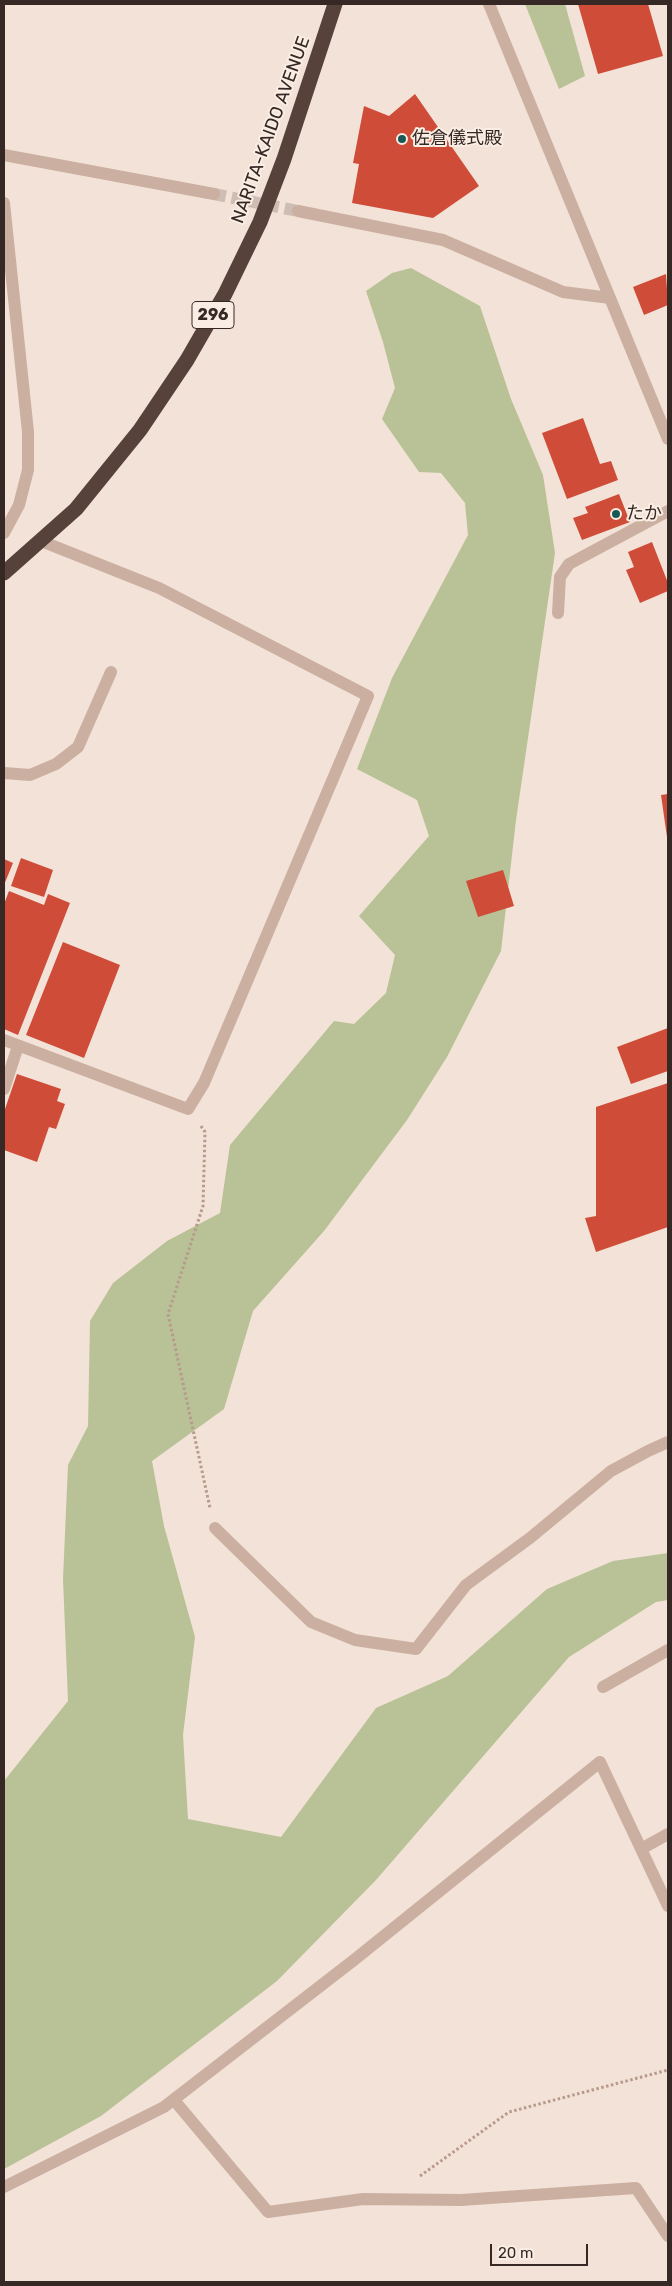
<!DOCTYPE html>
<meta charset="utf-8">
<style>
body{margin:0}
#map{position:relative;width:672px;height:2286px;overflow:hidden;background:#f3e2d7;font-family:Rubik,sans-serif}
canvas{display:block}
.frame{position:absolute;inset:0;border:5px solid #352825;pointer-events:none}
.scale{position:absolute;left:490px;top:2244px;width:98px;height:22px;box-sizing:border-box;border:2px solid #352825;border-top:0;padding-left:6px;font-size:15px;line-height:18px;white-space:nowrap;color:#352825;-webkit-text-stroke:4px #faede3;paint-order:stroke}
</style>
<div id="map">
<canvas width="672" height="2286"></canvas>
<div class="frame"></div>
<div class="scale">20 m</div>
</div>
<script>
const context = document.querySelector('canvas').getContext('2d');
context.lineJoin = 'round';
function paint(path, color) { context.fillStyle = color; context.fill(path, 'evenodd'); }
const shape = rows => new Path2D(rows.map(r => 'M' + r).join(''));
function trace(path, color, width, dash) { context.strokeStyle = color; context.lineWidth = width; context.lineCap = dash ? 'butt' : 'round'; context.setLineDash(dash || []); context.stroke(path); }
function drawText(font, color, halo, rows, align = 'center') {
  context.font = font + ' Rubik,"Noto Sans JP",sans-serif'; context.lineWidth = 4; context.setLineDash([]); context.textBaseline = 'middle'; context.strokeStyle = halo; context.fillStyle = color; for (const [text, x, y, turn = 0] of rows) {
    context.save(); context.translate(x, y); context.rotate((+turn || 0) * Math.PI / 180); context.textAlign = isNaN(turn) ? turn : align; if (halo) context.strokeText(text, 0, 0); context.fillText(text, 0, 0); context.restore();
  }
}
paint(shape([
 [525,4,565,4,585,76,559,89],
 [411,268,480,306,511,399,543,475,555,553,516,820,501,951,447,1057,407,1120,324,1231,253,1311,224,1409,152,1461,164,1526,195,1637,183,1735,188,1819,281,1837,376,1708,448,1676,547,1589,613,1561,668,1553,668,1600,656,1602,569,1657,376,1880,277,1981,101,2116,4,2169,4,1781,68,1701,63,1579,68,1465,88,1426,90,1321,113,1283,167,1241,220,1213,230,1145,334,1021,354,1024,386,993,395,955,359,916,429,836,417,800,357,769,392,678,468,535,465,503,441,473,419,472,382,419,395,388,383,342,366,291,392,273]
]), '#b8c296');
paint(shape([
 [578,4,648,4,663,56,598,74],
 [415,94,479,186,433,218,352,203,359,164,353,163,364,106,389,116],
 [666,274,668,305,644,315,633,287],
 [583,418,600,464,611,461,618,480,567,499,542,433],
 [619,494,630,522,582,540,573,518,588,513,585,507],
 [652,542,668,583,668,591,640,603,626,570,634,567,628,552],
 [668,794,668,836,667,837,661,795],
 [21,858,53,870,44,897,11,886],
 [4,859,13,863,4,885],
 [503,870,514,906,478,917,466,881],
 [9,891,44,905,48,894,70,903,18,1035,4,1029,4,904],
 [63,942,120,965,84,1058,26,1035],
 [668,1028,668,1071,631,1084,617,1047],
 [17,1074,61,1089,57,1101,65,1104,56,1129,49,1127,37,1162,4,1150,4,1112],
 [668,1083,668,1227,596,1252,585,1218,596,1216,596,1107]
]), '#cf4c38');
trace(shape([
 [214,194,298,211]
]), '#cdbdb3', 12, [12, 6]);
trace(shape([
 [201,1126,205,1132,203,1206,168,1314,210,1508],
 [420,2176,509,2112,668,2070]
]), '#b79a8c', 3, [2.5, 2.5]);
trace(shape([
 [489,4,668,439],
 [4,155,214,194],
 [4,203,28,432,28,470,19,505,4,533],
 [298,211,443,240,563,292,610,298],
 [558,613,560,577,569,564,668,511],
 [4,773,30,775,56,764,78,747,111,672],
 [4,1040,188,1109,204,1083,368,696,159,588,41,541],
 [4,1089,18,1046],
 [215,1528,311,1622,355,1640,416,1649,466,1585,530,1538,611,1471,648,1451,668,1442],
 [603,1687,668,1650],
 [641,1849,668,1834],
 [174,2100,268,2212,363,2199,461,2200,636,2188,668,2236],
 [4,2187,164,2107,354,1960,600,1762,668,1906]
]), '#cbb0a2', 12);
trace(shape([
 [4,573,76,509,140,430,187,360,225,294,260,222,284,159,335,4]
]), '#57413b', 15);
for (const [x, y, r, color] of [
 [402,139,5,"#185956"],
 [616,514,5,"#185956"]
]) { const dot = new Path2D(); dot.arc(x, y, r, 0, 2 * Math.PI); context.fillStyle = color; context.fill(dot); trace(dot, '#faede3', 2); }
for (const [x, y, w] of [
 [213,315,42]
]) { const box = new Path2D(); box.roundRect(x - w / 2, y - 13.5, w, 27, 4); context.fillStyle = '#faede3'; context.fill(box); trace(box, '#352825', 1); }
drawText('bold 16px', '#352825', null, [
 ["296",213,315]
]);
drawText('18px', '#352825', '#faede3', [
 ["NARITA-KAIDO AVENUE",271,130,-70]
]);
drawText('18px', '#352825', '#faede3', [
 ["佐倉儀式殿",412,139],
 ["たか",626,514]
], 'left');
</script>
